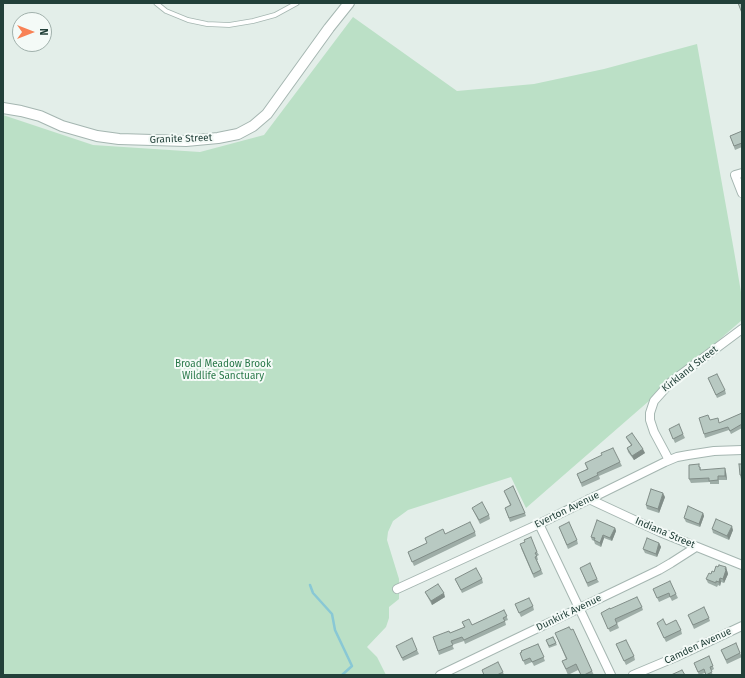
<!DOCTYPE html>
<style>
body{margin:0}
#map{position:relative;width:745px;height:678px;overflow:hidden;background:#e3eee9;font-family:"Fira Sans",sans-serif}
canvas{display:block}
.frame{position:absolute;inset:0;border:4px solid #224039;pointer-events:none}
.north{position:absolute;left:12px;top:12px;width:40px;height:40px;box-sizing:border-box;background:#f4faf7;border:1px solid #a0b0ab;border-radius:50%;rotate:90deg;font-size:11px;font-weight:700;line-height:16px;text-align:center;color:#224039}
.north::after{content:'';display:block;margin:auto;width:14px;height:18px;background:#f88256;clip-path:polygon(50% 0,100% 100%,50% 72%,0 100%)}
</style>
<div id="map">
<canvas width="745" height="678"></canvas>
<div class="frame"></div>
<div class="north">N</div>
</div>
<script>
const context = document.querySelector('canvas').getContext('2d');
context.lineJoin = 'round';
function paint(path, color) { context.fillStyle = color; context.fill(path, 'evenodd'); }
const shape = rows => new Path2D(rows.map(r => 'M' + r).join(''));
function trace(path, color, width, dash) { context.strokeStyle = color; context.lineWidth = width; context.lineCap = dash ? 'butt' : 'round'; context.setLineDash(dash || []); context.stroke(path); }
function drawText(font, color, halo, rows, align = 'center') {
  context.font = font + ' "Fira Sans",sans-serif'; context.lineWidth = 4; context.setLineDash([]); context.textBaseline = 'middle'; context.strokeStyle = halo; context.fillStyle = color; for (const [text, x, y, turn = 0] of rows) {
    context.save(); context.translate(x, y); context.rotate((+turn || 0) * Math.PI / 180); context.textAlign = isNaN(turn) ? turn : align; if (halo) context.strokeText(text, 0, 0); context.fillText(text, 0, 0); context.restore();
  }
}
paint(shape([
 [353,17,457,91,534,84,604,69,697,44,734,251,742,298,742,320,526,508,511,477,408,510,393,521,388,532,387,540,399,579,399,599,389,607,389,618,386,627,367,647,377,657,386,675,3,675,3,115,93,145,200,152,264,135]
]), '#bbe0c6');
trace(shape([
 [310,585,313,593,332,614,335,630,352,666,342,675]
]), '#89c8d5', 2.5);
const service = shape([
 [156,3,166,11,188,20,207,24,229,25,253,21,275,15,297,3]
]);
const minor = shape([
 [742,173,735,175,742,193],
 [669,460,654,432,650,420,650,413,654,401,671,382,742,329],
 [589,499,660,532,742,565],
 [539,524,611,675],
 [397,589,539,524,665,462,677,457,688,455,714,451,742,450],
 [440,675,659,570,671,563,696,547],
 [633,675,676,657,742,626]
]);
const tertiary = shape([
 [3,108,21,111,40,116,62,126,97,136,119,139,186,141,218,138,238,134,253,126,267,114,329,28,349,3]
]);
trace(service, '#a5b6b1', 5.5);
trace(minor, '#a5b6b1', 10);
trace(tertiary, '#a5b6b1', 12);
trace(service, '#fff', 4);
trace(minor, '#fff', 8);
trace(tertiary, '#fff', 10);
paint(shape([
 [742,131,742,147,735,150,730,136],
 [708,378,725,390,726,394,717,398],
 [742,413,742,428,731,434,729,430,705,438,704,434,710,420,720,423],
 [669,429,683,434,685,438,675,443],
 [626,437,645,453,634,460,628,452,627,448,631,445,628,441],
 [620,462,622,466,599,476,600,479,582,487,577,474,587,469,585,463],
 [742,464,742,479,741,479,740,475],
 [700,467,701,470,726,472,727,480,719,480,719,484,710,484,710,482,691,483,689,479],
 [504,491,525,513,526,516,510,522,505,508,510,505],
 [665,497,659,513,647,509,646,505],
 [472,508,489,515,490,519,480,524],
 [703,513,704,516,700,527,686,522,684,518],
 [559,527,577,540,578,544,568,549],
 [615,528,616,531,612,541,604,538,601,547,595,544,594,541,592,540,591,537],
 [712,529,733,530,729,540,713,533],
 [475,532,476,536,414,566,408,552,427,543,425,538,445,534],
 [659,543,661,547,657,557,645,553,643,549],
 [521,548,537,552,539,555,537,556,538,560,537,560,543,574,534,578],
 [718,567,726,567,728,574,724,583,721,582,720,586,718,585,717,587,708,583,706,579,711,574,714,572],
 [580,568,597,579,599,582,588,587],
 [455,579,482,579,483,583,462,593],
 [653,589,676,594,678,598,672,601,670,597,659,602],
 [425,592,445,597,432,605,427,596],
 [515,604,533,606,534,610,521,617],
 [642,607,643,610,617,623,619,628,610,632,601,613,610,609],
 [504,610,508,620,505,621,506,625,465,644,464,641,452,645,454,649,439,655,433,637,450,633,464,627,462,622,472,625],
 [688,615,709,618,710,621,694,629],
 [657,623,666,625,681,630,682,634,666,642],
 [555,633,592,671,594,675,581,675,578,670,568,675,562,661,566,659],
 [553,637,557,645,549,648,546,640],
 [538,644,545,661,534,666,532,662,525,665,520,653],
 [616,644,634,656,635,660,626,665],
 [396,646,417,650,419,654,403,661],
 [721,650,740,653,742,657,727,664],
 [709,656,714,669,711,671,713,675,706,675,705,673,699,675,695,666],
 [482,670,503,672,504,675,484,675]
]), '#9eada7');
paint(shape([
 [643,449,645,453,634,460,632,456],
 [725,468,726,472,727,480,725,476],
 [663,493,665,497,659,513,658,509],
 [703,513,704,516,700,527,699,524],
 [732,526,733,530,729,540,727,536],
 [615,528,616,531,612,541,610,538],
 [603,535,604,538,601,547,600,543],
 [659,543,661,547,657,557,656,554],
 [726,567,728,574,724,583,723,579],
 [720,578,721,582,720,586,719,582],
 [444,593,445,597,432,605,431,601]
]), '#818d88');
const building = shape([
 [738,3,742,3,742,13,738,3],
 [742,131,742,143,734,146,730,136,742,131],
 [717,374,725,390,716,395,708,378,717,374],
 [742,413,742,424,730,431,728,427,704,434,699,418,708,415,710,420,718,418,719,423,742,413],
 [679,424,683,434,673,439,669,429,679,424],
 [632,433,643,449,632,456,627,448,632,445,626,437,632,433],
 [613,448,620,462,597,473,598,475,581,483,577,474,588,469,585,463,602,455,601,453,613,448],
 [699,464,699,467,700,467,700,470,725,468,725,476,718,476,718,480,709,481,709,478,689,479,689,465,699,464],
 [739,464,742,464,742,475,740,475,739,464],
 [513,486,525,513,509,518,505,508,511,505,504,491,513,486],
 [651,489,663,493,658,509,646,505,651,489],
 [482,502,489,515,479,520,472,508,482,502],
 [688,506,703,513,699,524,684,518,688,506],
 [716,519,732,526,727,536,712,529,716,519],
 [597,520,615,528,610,538,603,535,600,543,594,540,595,538,591,537,597,520],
 [470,522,475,532,412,562,408,552,427,543,425,538,443,529,445,534,470,522],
 [569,522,577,540,567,545,559,527,569,522],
 [531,537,537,552,535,553,537,556,535,557,541,570,533,574,520,544,525,542,524,540,531,537],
 [647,538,659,543,656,554,643,549,647,538],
 [590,563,597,579,587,583,580,568,590,563],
 [719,565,726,567,725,569,726,570,723,579,720,578,719,582,716,581,716,583,706,579,709,573,711,574,712,571,714,572,716,566,718,567,719,565],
 [476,568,482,579,461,590,455,579,476,568],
 [670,581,676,594,670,597,669,593,657,598,653,589,670,581],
 [438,584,444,593,431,601,425,592,438,584],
 [637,597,642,607,615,619,617,624,608,629,601,613,610,608,610,609,637,597],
 [529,598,533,606,519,613,515,604,529,598],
 [704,607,709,618,693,625,688,615,704,607],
 [504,610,507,616,503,618,505,621,464,640,462,637,451,641,453,645,438,651,433,637,449,631,450,633,465,627,462,622,469,619,472,625,504,610],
 [663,619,666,625,676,620,681,630,664,638,657,623,663,619],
 [569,627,571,630,573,629,592,671,584,675,581,675,576,664,566,669,562,661,567,659,555,633,569,627],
 [553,637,556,643,549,646,546,640,553,637],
 [412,638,417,650,402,658,396,646,412,638],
 [626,640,634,656,624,661,616,644,626,640],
 [736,643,740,653,726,660,721,650,736,643],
 [538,644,544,657,532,662,530,658,523,661,520,653,522,652,521,651,538,644],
 [709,656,713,666,710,667,712,672,706,675,704,669,698,672,694,663,709,656],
 [498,662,503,672,497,675,484,675,482,670,498,662],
 [682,670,685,675,671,675,682,670]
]);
paint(building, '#b8c9c2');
trace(building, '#818d88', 1);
drawText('10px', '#224039', '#f4faf7', [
 ["Granite Street",181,139,-2],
 ["Kirkland Street",690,369,-38],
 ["Everton Avenue",567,510,-26],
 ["Indiana Street",665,533,23],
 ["Dunkirk Avenue",569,613,-26],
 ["Camden Avenue",698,646,-25]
]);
drawText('10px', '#2a794a', '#f4faf7', [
 ["Broad Meadow Brook",223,364],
 ["Wildlife Sanctuary",223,376]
]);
</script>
